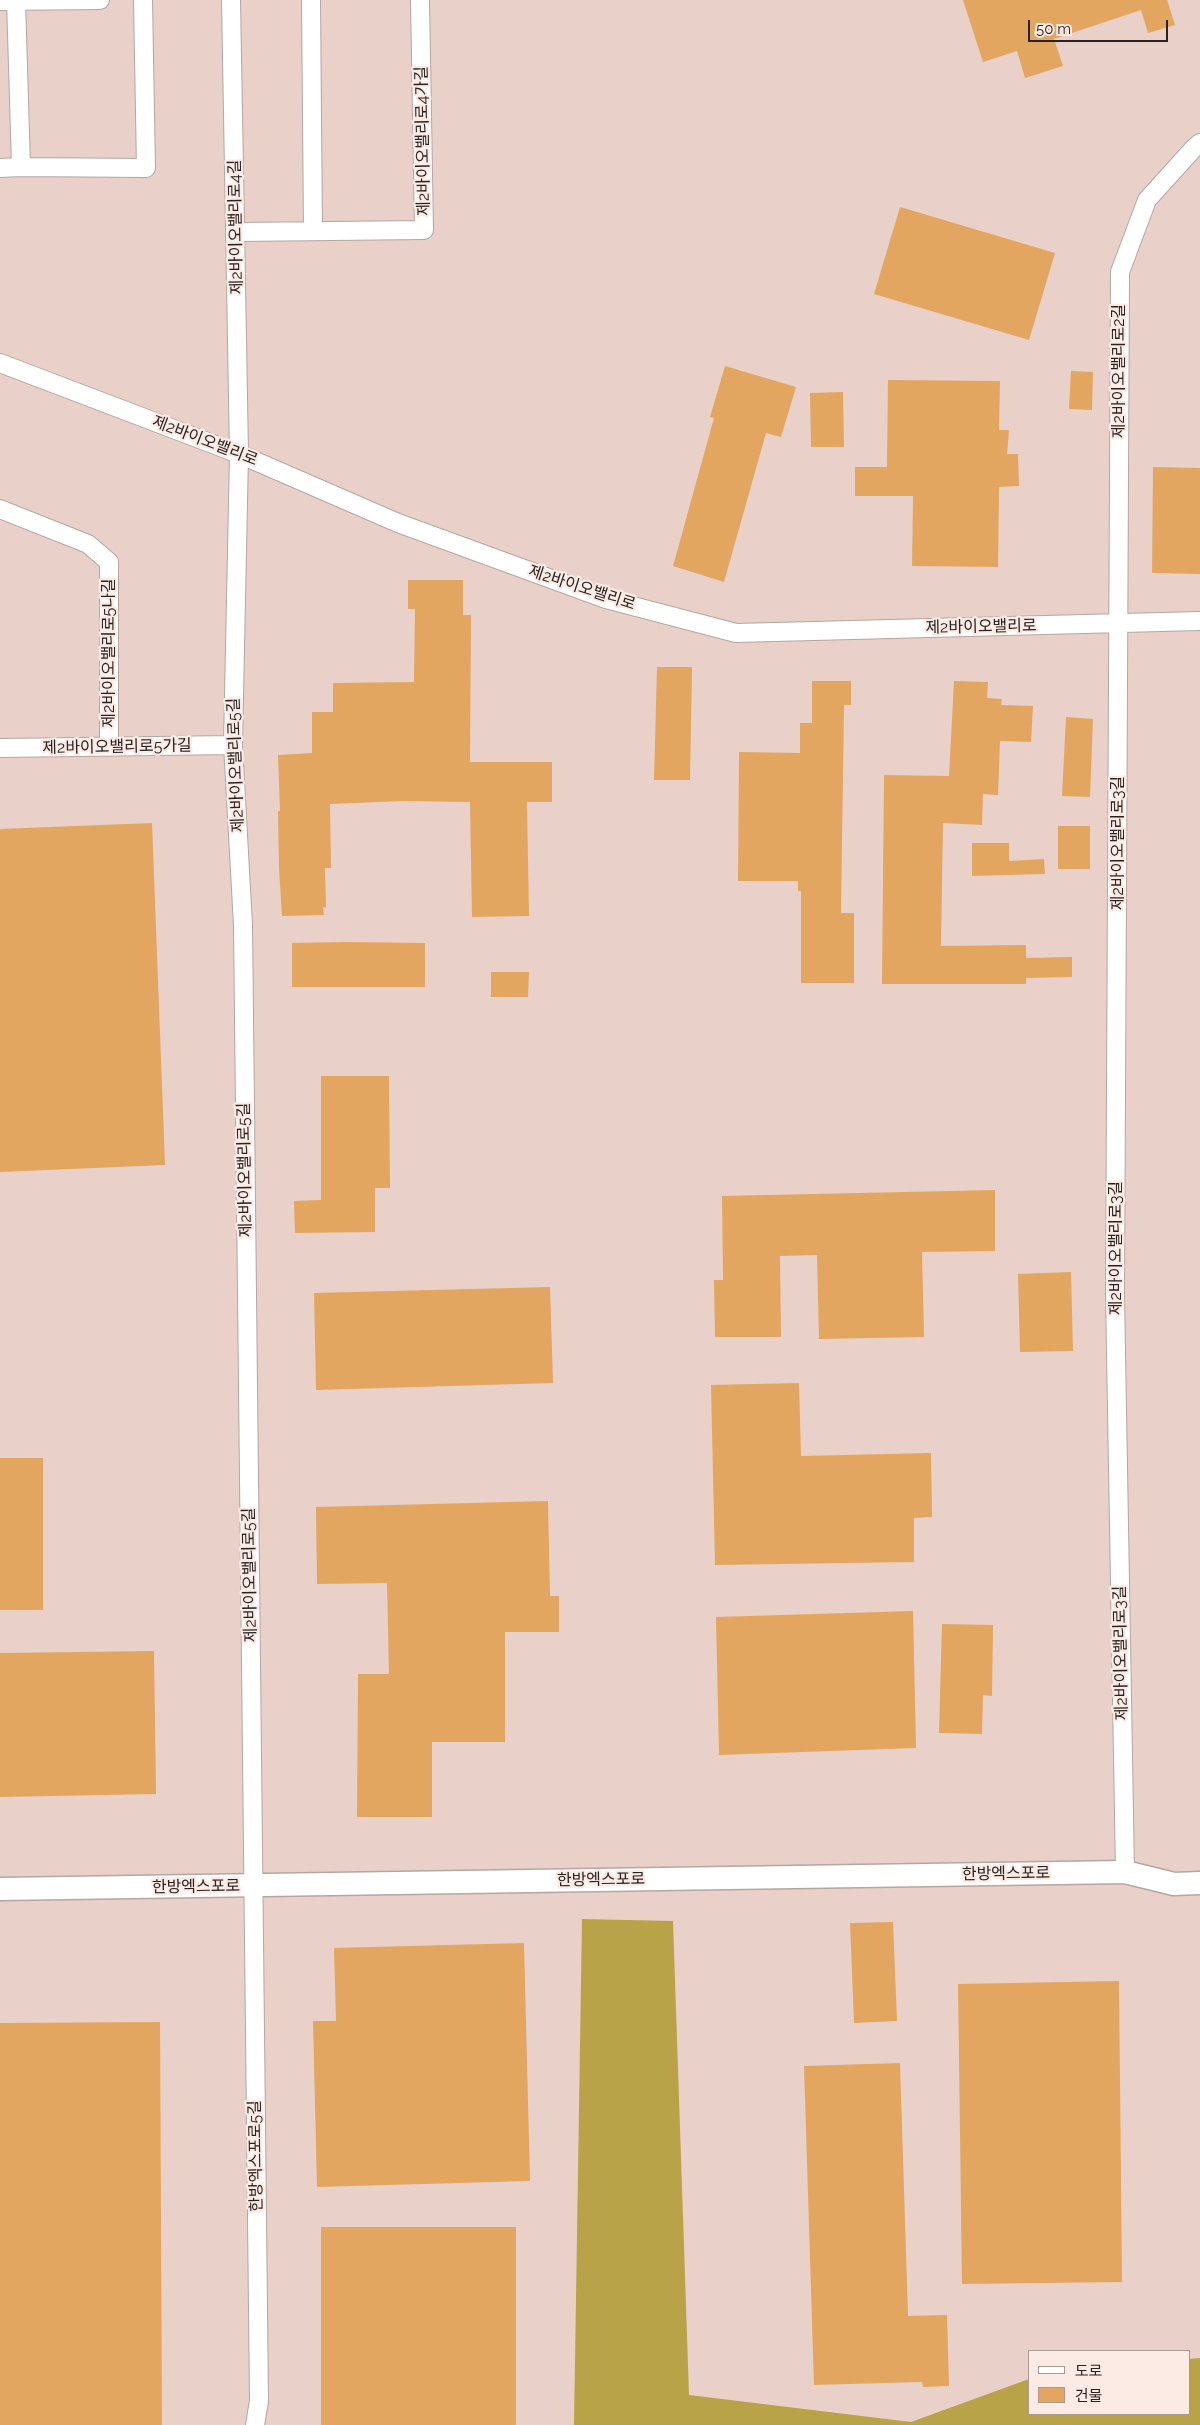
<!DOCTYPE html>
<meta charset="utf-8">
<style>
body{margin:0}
#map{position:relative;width:1200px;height:2425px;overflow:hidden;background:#efded8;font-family:Raleway,"Noto Sans KR",sans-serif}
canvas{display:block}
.legend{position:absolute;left:1028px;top:2350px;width:162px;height:65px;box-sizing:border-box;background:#fcebe5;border:1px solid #a79b96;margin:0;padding:6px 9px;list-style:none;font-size:15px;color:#282220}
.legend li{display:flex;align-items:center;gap:10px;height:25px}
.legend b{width:25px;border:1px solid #a79b96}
.scale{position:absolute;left:1028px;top:20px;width:140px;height:22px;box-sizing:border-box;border:2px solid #282220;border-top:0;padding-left:6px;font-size:15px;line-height:18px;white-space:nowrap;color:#282220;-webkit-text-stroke:4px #fcebe5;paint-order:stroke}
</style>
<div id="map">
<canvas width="1200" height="2425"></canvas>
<ul class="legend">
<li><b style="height:6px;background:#fff"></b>도로</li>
<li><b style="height:14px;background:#e3a660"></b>건물</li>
</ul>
<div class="scale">50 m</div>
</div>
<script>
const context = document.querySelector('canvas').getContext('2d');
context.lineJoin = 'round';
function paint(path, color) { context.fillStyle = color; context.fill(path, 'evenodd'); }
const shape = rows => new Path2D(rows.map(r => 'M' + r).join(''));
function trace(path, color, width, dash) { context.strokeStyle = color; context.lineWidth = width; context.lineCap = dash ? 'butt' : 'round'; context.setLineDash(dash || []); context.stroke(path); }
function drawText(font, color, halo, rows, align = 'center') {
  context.font = font + ' Raleway,"Noto Sans KR",sans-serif'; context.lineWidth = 4.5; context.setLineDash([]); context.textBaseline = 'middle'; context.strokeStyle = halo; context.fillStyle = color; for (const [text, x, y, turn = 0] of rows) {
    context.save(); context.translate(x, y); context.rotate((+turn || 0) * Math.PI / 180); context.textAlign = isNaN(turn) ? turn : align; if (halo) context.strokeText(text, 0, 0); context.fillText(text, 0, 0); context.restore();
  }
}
paint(shape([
 [0,0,1200,0,1200,2425,0,2425],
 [1029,2351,1189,2351,1189,2414,1029,2414]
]), '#e9d0c8');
paint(shape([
 [582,1919,673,1921,689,2395,911,2422,1029,2379,1029,2414,1189,2414,1189,2359,1200,2358,1200,2425,574,2425]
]), '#b8a348');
paint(shape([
 [963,0,1167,0,1175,25,1148,33,1141,10,1054,39,1063,66,1025,78,1017,51,983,62],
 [900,207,1055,253,1029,340,874,294],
 [725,366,796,387,781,437,766,433,724,582,673,566,714,418,710,417],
 [1071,371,1093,372,1092,410,1069,409],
 [888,380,1000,381,999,430,1009,430,1007,454,1018,454,1019,486,999,487,998,567,912,566,913,496,855,496,855,467,887,467],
 [843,392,844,447,811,447,810,393],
 [1153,467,1200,468,1200,574,1152,573],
 [408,580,463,580,463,615,471,615,470,762,552,762,552,802,527,802,529,916,472,917,470,802,403,801,330,804,331,868,325,868,326,908,323,907,324,915,282,916,279,868,278,811,280,811,278,755,312,753,312,712,333,712,333,683,414,682,415,609,408,609],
 [657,667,692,667,690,780,654,780],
 [812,681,851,681,851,705,844,705,841,913,854,913,854,983,801,983,801,891,798,891,798,881,738,881,739,752,800,753,800,723,812,723],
 [954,681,988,682,987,698,1002,699,1001,705,1033,706,1031,742,1000,741,998,795,983,794,982,825,943,823,941,946,1026,945,1026,958,1072,957,1072,977,1026,978,1026,984,882,984,884,775,949,776],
 [1066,717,1093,719,1090,797,1062,796],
 [152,823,165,1165,0,1172,0,829],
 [1058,826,1090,826,1090,869,1058,869],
 [972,843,1009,843,1009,861,1044,859,1045,874,972,876],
 [345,942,425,943,425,987,292,987,292,943],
 [491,972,529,972,528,997,491,997],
 [321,1076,389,1076,390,1188,375,1188,375,1232,295,1233,294,1201,321,1200],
 [995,1190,995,1251,922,1252,924,1337,819,1339,817,1255,780,1256,781,1337,715,1337,714,1280,723,1280,722,1196],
 [1071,1272,1073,1351,1020,1352,1018,1274],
 [550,1287,553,1383,316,1390,314,1293],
 [799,1383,801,1456,931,1453,932,1517,914,1518,914,1562,715,1565,711,1385],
 [0,1458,43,1458,43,1610,0,1610],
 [548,1501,550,1596,559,1596,559,1632,505,1632,505,1742,432,1742,432,1817,357,1817,358,1674,389,1674,387,1583,317,1584,316,1507],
 [913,1611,916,1748,719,1755,716,1617],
 [942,1624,993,1625,992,1696,983,1695,982,1734,939,1733],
 [154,1651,156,1794,0,1797,0,1653],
 [893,1922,897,2021,854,2023,850,1923],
 [524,1943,530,2181,317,2187,313,2021,336,2021,334,1948],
 [1119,1981,1122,2282,962,2284,958,1984],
 [160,2022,162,2425,0,2425,0,2023],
 [900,2063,908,2316,947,2315,949,2386,923,2387,922,2382,814,2385,804,2066],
 [321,2227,516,2227,516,2425,321,2425]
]), '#e3a660');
const minor = shape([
 [231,0,239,454,233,745,243,925,259,2401,255,2425],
 [311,0,313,231],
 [0,1,100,0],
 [21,167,146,168,143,0],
 [0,168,21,167,16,0],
 [237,232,424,230,420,0],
 [0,363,239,454,398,523,606,599,736,633,1200,621],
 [0,509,88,544,109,562,109,747],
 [0,748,233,745],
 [1125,1872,1115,1294,1120,272,1147,200,1194,148,1200,143]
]);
const tertiary = shape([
 [0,1889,1125,1872,1174,1884,1200,1883]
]);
trace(minor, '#b6a6a1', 20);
trace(tertiary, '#b6a6a1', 25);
trace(minor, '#fff', 18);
trace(tertiary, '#fff', 22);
drawText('16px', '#282220', '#fcebe5', [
 ["제2바이오밸리로4가길",423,141,-91],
 ["제2바이오밸리로4길",236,227,-91],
 ["제2바이오밸리로2길",1119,371,-90],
 ["제2바이오밸리로",205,441,21],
 ["제2바이오밸리로",582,588,18],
 ["제2바이오밸리로",981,627,-1],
 ["제2바이오밸리로5나길",109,653,-90],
 ["제2바이오밸리로5가길",117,747,-1],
 ["제2바이오밸리로5길",236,765,-92],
 ["제2바이오밸리로3길",1118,843,-90],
 ["제2바이오밸리로5길",245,1170,-91],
 ["제2바이오밸리로3길",1116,1248,-90],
 ["제2바이오밸리로5길",250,1575,-91],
 ["제2바이오밸리로3길",1121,1653,-91],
 ["한방엑스포로",1006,1874,-1],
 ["한방엑스포로",601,1880,-1],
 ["한방엑스포로",196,1887,-1],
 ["한방엑스포로5길",256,2156,-91]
]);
</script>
